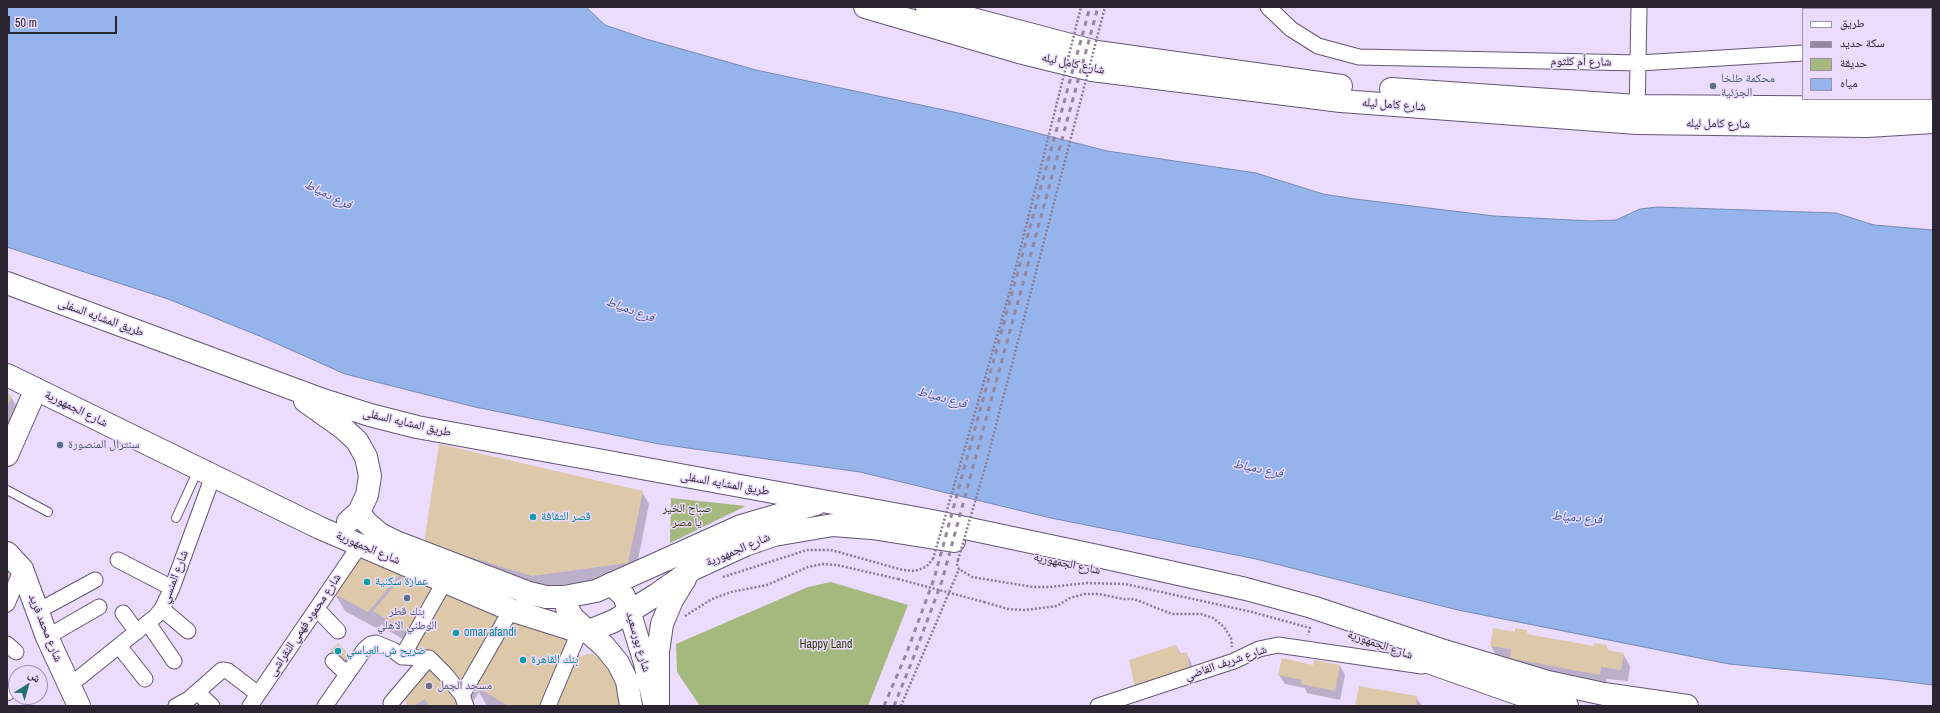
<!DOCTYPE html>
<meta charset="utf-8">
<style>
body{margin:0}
#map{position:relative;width:1940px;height:713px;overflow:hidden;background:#ebdbfc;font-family:"Archivo Narrow","Noto Naskh Arabic",sans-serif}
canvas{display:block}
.frame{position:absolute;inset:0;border:8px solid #2b2431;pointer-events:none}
.legend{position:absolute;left:1802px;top:8px;width:130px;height:92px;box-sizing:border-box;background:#ebdbfc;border:1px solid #9e92ab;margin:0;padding:5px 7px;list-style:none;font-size:12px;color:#2b2431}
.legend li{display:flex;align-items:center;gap:8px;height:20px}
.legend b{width:20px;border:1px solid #9e92ab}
.north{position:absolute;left:8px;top:665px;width:40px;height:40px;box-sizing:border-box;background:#ebdbfc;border:1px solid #9e92ab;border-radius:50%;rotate:37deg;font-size:11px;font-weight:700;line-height:16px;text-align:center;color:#2b2431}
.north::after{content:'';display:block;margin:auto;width:14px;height:18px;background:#236f6f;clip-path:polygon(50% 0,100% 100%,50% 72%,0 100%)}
.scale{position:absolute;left:8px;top:16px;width:109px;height:18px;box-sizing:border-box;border:2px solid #2b2431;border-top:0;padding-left:5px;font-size:12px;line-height:14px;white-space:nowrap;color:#2b2431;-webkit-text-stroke:3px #ebdbfc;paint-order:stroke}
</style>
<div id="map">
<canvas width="1940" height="713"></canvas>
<div class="frame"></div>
<ul class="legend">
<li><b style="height:5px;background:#fff"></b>طريق</li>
<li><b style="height:5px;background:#9488a0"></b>سكة حديد</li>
<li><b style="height:11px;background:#a5b97f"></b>حديقة</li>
<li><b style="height:11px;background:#96b4ec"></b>مياه</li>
</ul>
<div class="north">ش</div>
<div class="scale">50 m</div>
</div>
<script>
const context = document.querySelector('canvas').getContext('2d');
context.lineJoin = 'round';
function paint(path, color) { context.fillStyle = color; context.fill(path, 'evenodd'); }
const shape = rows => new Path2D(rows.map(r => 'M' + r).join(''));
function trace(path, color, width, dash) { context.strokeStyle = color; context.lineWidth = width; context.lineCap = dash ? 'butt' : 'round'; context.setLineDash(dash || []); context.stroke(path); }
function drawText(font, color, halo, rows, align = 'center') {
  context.font = font + ' "Archivo Narrow","Noto Naskh Arabic",sans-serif'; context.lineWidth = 3; context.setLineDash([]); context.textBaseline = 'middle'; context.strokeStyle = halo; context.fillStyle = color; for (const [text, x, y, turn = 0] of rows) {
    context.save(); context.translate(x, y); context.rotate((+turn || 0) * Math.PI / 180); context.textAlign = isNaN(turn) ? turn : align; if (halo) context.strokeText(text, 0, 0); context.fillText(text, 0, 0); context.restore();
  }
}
paint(shape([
 [671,498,746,506,670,543],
 [831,582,908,605,868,706,700,706,677,672,676,644,808,587]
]), '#a5b97f');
const water = shape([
 [7,7,586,7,605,25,646,39,756,70,963,114,1107,151,1256,173,1323,194,1355,199,1494,216,1591,221,1616,220,1640,209,1657,207,1836,213,1874,225,1933,230,1933,685,1885,679,1729,664,1458,610,1256,559,1051,518,860,472,659,444,475,407,345,374,262,337,168,299,7,247,7,7]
]);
paint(water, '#96b4ec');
trace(water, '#7689b4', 1);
paint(shape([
 [7,394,11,397,18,409,7,433],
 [642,492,649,504,635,575,540,588,432,555],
 [363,556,568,636,580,658,621,695,620,706,487,706,479,692,474,700,465,689,460,706,408,706,428,674,415,674,406,657,413,645,384,628,382,624,378,629,345,611,335,594],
 [1494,629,1516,633,1526,631,1529,636,1595,648,1606,646,1609,652,1623,654,1630,666,1628,681,1607,679,1606,686,1498,658,1491,646],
 [1176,646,1181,654,1186,653,1191,662,1195,680,1130,661],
 [348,655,352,661,345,670,333,661],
 [1315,661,1340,666,1345,675,1340,700,1307,693,1305,688,1285,684,1279,675,1314,666],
 [1416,697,1422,706,1356,706]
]), '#0003');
paint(shape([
 [7,393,12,396,7,406],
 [439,444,643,491,628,563,532,576,424,543],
 [362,555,403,571,368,612,333,593],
 [7,556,20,569,7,585],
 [404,575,438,586,410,633,373,611],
 [447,587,505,614,464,683,453,672,431,653,404,657],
 [513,617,569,636,540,706,508,706,474,685],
 [1493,628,1515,632,1515,628,1527,630,1527,634,1594,646,1594,643,1607,645,1607,650,1624,653,1621,670,1601,667,1600,675,1510,658,1511,649,1490,646],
 [338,643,349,654,341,665,329,655,331,649],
 [1176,645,1179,654,1187,652,1190,671,1135,688,1129,660],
 [587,654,593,654,600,659,617,682,620,691,618,706,556,706,573,663,580,657],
 [1282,658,1313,665,1314,660,1340,665,1335,691,1301,684,1302,680,1278,675],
 [435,670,455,694,460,706,429,706,425,699,414,706,407,706,404,697,413,677],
 [1359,686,1417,696,1416,706,1355,706]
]), '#ddc9aa');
const lane = shape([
 [7,490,48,512],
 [176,518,198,470]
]);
const street = shape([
 [1268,7,1291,29,1318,46,1359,57,1639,63,1803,53],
 [1895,7,1895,9],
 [1931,43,1933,43],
 [1637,116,1639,7],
 [118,560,172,588],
 [7,604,22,569],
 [162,609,188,631],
 [317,609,338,631],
 [38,611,95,580],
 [123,613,137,632],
 [148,623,174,661],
 [47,637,99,607],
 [7,644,16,652],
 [119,646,145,679],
 [402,657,445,581],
 [333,661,347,674],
 [69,686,156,616,162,609,172,588,213,476],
 [197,692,212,706],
 [7,693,9,691],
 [462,695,511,610],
 [391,703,429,658],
 [176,706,189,699,222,670,228,671,258,694],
 [250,706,360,545],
 [325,706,364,650,371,644,376,643,393,650,402,657,429,658,445,674,462,695,466,706],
 [548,706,580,630],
 [1098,706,1234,661,1259,649,1278,645,1422,666]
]);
const secondary = shape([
 [865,7,1019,52,1092,70,1341,101,1637,123,1867,126,1933,122],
 [927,7,1097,52,1341,86],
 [1391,89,1637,106,1894,108,1933,106],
 [7,455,36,389],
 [7,553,22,569,47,637,79,706],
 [611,584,624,596,627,604,645,663,654,703],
 [564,597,567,608,573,618,605,647,618,663,627,681,631,706]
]);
const primary = shape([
 [7,283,323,400,370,415,417,427,932,521,1102,557,1246,589,1312,607,1441,650,1548,682,1604,694,1687,706],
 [7,375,320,528,511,610,571,629,589,631,614,621,656,595,693,569,745,545,774,535,833,525,872,528,954,541],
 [305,401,343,428,357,441,366,457,370,476,367,495,359,512,348,522],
 [359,512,366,522,380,534,396,542,529,593,546,597,564,597,596,591,741,526,816,504],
 [1411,656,1522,695,1567,706],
 [658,706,658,652,662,624,672,600,685,579]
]);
trace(lane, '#645672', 10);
trace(street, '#645672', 17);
trace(secondary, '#645672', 24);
trace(primary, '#645672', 24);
trace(shape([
 [958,560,957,566,959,569,972,577,1033,587,1050,587,1087,583,1125,584,1252,612,1310,628,1308,635],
 [723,577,807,550,831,550,903,570,915,571,926,567,933,559],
 [984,602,1008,609,1025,610,1057,606,1070,598,1084,594,1099,594,1123,599,1134,599,1172,614,1201,614,1213,618,1224,627,1231,638,1232,647],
 [685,616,712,599,731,592,767,585,808,567,822,564,837,565,898,579],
 [901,706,959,569]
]), '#897d94', 2.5, [2, 2]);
trace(lane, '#fff', 8);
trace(street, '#fff', 15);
trace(secondary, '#fff', 22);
trace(primary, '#fff', 22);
trace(shape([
 [884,706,907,652,934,579,1090,7],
 [894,706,914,656,942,581,1098,7]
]), '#9488a0', 3, [5, 5]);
trace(shape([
 [933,559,1009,294,1081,7],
 [958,560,986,464,1105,7],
 [898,579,984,602]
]), '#897d94', 2.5, [2, 2]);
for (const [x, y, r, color] of [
 [1713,86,4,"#5c6f8a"],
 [60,445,4,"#5c6f8a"],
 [533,517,4,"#0f9aa8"],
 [367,582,4,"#0f9aa8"],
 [407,598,4,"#5c6f8a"],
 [456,633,4,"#0f9aa8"],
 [338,651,4,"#0f9aa8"],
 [523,660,4,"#0f9aa8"],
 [429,686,4,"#6b7280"]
]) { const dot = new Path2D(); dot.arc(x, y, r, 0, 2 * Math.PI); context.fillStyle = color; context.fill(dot); trace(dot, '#ebdbfc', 1.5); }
drawText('12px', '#2b2431', '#ebdbfc', [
 ["شارع أم كلثوم",1581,62,1],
 ["شارع كامل ليله",1073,64,12],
 ["شارع كامل ليله",1394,105,4],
 ["شارع كامل ليله",1718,124,1],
 ["طريق المشايه السفلى",101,318,20],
 ["شارع الجمهورية",76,409,26],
 ["طريق المشايه السفلى",407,423,13],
 ["طريق المشايه السفلى",725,484,10],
 ["شارع الجمهورية",368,548,23],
 ["شارع الجمهورية",738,550,-23],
 ["شارع الجمهورية",1067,564,12],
 ["شارع المنسي",175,577,-69],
 ["شارع محمود فهمي النقراشى",305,625,-56],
 ["شارع محمد فريد",45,628,68],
 ["شارع بورسعيد",638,642,74],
 ["شارع الجمهورية",1380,645,19],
 ["شارع شريف القاضي",1226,663,-19]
]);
drawText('12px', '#4e5e75', '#ebdbfc', [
 ["محكمة طلخا",1721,79],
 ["الجزئية",1721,93],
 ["سنترال المنصورة",68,445],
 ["بنك قطر",407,612,"center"],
 ["الوطني الاهلي",407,626,"center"]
], 'left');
drawText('12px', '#2d3a0b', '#ebdbfc', [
 ["صباح الخير",687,509],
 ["يا مصر",687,523],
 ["Happy Land",826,645]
]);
drawText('12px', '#0d838f', '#ebdbfc', [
 ["قصر الثقافة",541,517],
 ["عمارة سكنية",375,582],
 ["omar afandi",464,633],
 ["ضريح ش. العباسي",346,651],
 ["بنك القاهرة",531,660]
], 'left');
drawText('12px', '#5b616d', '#ebdbfc', [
 ["مسجد الجمل",437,686]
], 'left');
drawText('italic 13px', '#2f5194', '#ebdbfc', [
 ["فرع دمياط",328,195,26],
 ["فرع دمياط",630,310,20],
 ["فرع دمياط",942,398,15],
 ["فرع دمياط",1258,469,12],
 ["فرع دمياط",1577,518,5]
]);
</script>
